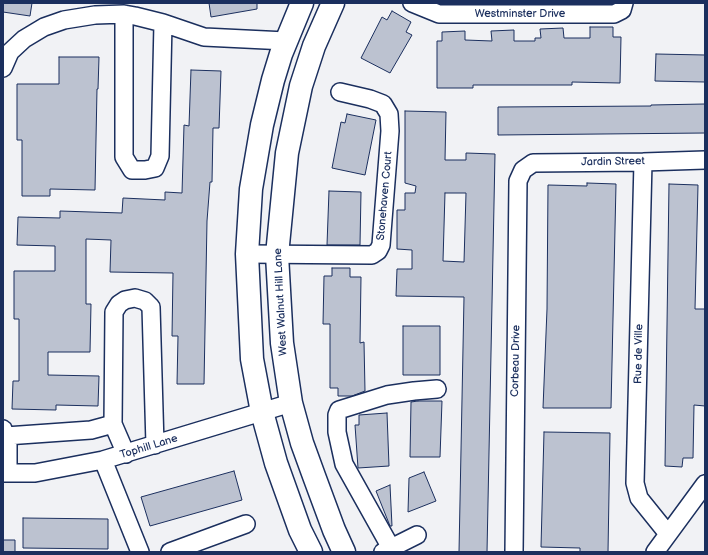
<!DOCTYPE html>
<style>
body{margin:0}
#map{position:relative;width:708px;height:555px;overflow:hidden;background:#f1f2f5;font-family:"Balsamiq Sans",sans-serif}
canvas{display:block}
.frame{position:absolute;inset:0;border:4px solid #1b2f5e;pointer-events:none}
</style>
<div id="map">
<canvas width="708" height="555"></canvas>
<div class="frame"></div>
</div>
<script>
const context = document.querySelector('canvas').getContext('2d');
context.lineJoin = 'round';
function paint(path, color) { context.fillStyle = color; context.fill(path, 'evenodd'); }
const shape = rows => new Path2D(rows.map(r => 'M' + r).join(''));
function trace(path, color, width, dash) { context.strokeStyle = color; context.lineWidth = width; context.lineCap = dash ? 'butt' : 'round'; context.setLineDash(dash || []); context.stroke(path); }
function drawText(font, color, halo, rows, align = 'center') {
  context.font = font + ' "Balsamiq Sans",sans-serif'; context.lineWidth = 4; context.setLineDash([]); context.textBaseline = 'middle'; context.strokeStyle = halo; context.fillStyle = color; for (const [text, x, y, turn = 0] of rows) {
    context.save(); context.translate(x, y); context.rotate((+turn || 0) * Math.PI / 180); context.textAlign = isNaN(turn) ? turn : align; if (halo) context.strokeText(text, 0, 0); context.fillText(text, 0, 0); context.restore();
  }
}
const building = shape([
 [3,3,32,3,30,16,3,12,3,3],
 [209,3,257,3,257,9,211,17,209,3],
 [392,11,411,22,406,32,412,35,390,73,361,58,382,17,387,20,392,11],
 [590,27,613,27,613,37,621,37,620,83,572,82,572,85,473,85,473,88,437,88,437,41,442,41,442,32,465,31,465,40,492,41,491,31,514,30,514,41,535,41,535,38,541,38,540,29,563,28,564,38,590,38,590,27],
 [656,54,705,55,705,82,655,81,656,54],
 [59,57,99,57,98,89,97,89,95,190,50,189,50,196,22,196,22,140,17,140,17,84,59,84,59,57],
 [191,70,221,71,219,128,213,128,212,182,210,182,207,221,204,384,177,384,178,336,172,336,173,273,110,272,111,240,86,239,86,304,91,304,90,352,48,352,48,375,99,376,98,406,56,405,56,410,12,409,13,381,19,381,19,319,14,319,14,271,55,271,55,246,17,245,18,217,60,218,60,211,122,213,123,198,165,200,165,192,182,193,184,125,189,126,191,70],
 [705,104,705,133,498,135,498,107,651,106,651,105,705,104],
 [405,111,446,112,445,160,466,160,466,153,495,154,487,552,459,552,464,297,396,296,397,269,412,269,412,250,397,249,397,210,405,210,405,193,415,193,416,186,405,183,405,111],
 [445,193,466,193,464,262,443,261,445,193],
 [347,114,376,120,365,175,332,168,341,122,345,123,347,114],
 [587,183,616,184,611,408,543,408,547,309,548,185,587,186,587,183],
 [669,184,698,185,695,309,705,309,705,406,694,405,693,458,683,458,682,467,665,466,669,184],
 [329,191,361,192,360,245,327,245,329,191],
 [332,268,350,268,350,277,361,277,360,343,364,342,365,391,352,396,338,396,338,388,330,388,330,324,323,324,324,276,332,276,332,268],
 [403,326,440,326,440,375,403,375,403,326],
 [418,401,442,401,440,457,410,457,411,402,418,401],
 [387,413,389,466,358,468,355,425,359,425,359,415,387,413],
 [544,432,610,433,608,552,580,552,580,548,541,547,544,432],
 [234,471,242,500,150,526,141,497,234,471],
 [424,472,436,501,408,512,409,478,424,472],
 [390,485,392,526,390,526,376,491,390,485],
 [23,518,108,519,108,549,23,548,23,518],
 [3,540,15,540,15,552,3,552,3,540]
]);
paint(building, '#bcc2d0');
trace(building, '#1b2f5e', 1);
const minor = shape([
 [412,3,439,14,614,14,622,10,624,3],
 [124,14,124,157,132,170,145,170,155,168,160,156,163,23],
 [3,68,10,52,24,39,44,27,64,20,95,15,124,14,135,16,163,23,204,37,286,41],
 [643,162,635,483,639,498,668,534],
 [247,254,372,255,378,251,381,245,390,131,389,114,383,104,370,99,340,92],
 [113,424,126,454],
 [3,429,8,445,8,473],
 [6,436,91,430,113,424,114,312,119,304,125,300,135,298,145,301,151,307,155,445],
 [103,460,140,552],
 [3,473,35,473,103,460,291,403],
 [391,548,344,464,337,432,337,415,339,410,387,395,414,391,437,389],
 [170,552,246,524],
 [383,552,417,535],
 [514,552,518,181,523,170,533,163,643,162,705,160],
 [655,552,705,484]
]);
const major = shape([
 [302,3,281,54,273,80,262,125,251,189,247,254,252,359,262,412,276,463,300,530,311,552],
 [333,3,314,46,301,86,287,153,277,255,282,343,291,403,302,443,314,476,334,530,344,552]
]);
trace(minor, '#1b2f5e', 20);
trace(major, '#1b2f5e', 25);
trace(minor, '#fff', 17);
trace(major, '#fff', 22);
drawText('11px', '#1b2f5e', '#fff', [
 ["Westminster Drive",520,14],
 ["Jardin Street",613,162,-1],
 ["Stonehaven Court",385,196,-85],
 ["West Walnut Hill Lane",281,302,-93],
 ["Rue de Ville",639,354,-89],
 ["Corbeau Drive",516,361,-89],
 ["Tophill Lane",149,447,-17]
]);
</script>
